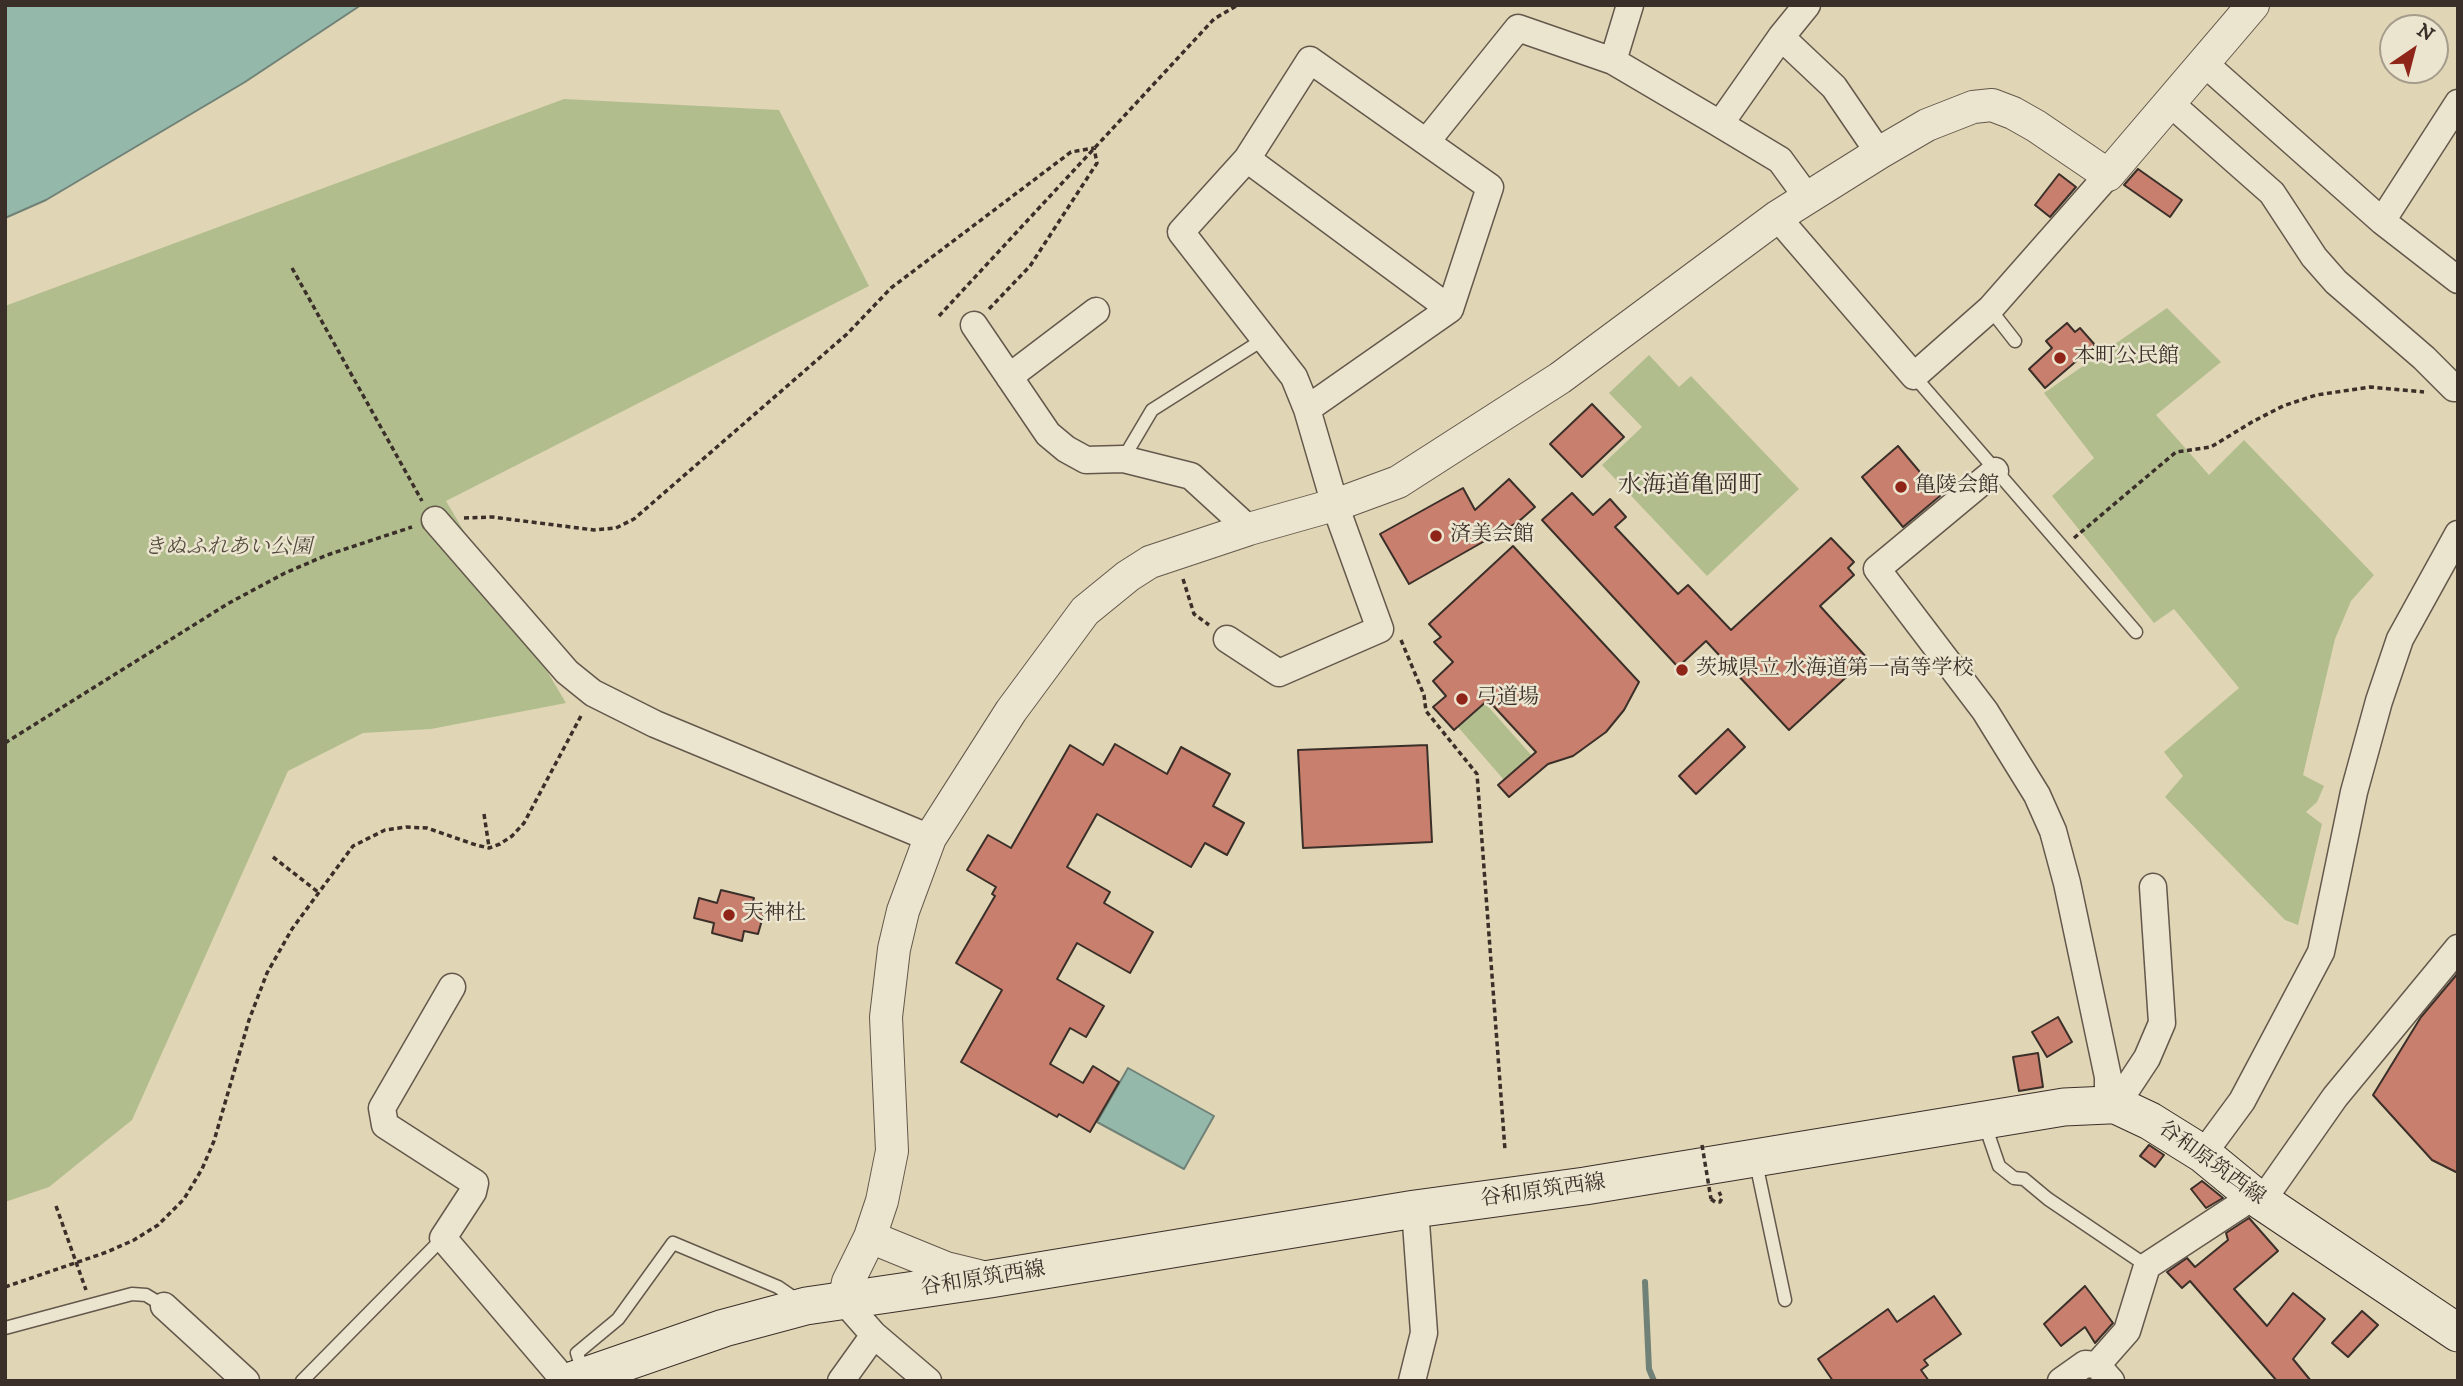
<!DOCTYPE html>
<meta charset="utf-8">
<style>
body{margin:0}
#map{position:relative;width:2463px;height:1386px;overflow:hidden;background:#e0d5b4;font-family:"IM FELL DW Pica",serif}
canvas{display:block}
.frame{position:absolute;inset:0;border:7px solid #3b2f29;pointer-events:none}
.north{position:absolute;left:2379px;top:14px;width:70px;height:70px;box-sizing:border-box;background:#ebe4ce;border:2px solid #a59c8c;border-radius:50%;rotate:35deg;font-size:19px;font-weight:700;line-height:28px;text-align:center;color:#3b2f29}
.north::after{content:'';display:block;margin:auto;width:24px;height:32px;background:#8f2418;clip-path:polygon(50% 0,100% 100%,50% 72%,0 100%)}
</style>
<div id="map">
<canvas width="2463" height="1386"></canvas>
<div class="frame"></div>
<div class="north">N</div>
</div>
<script>
const context = document.querySelector('canvas').getContext('2d');
context.lineJoin = 'round';
function paint(path, color) { context.fillStyle = color; context.fill(path, 'evenodd'); }
const shape = rows => new Path2D(rows.map(r => 'M' + r).join(''));
function trace(path, color, width, dash) { context.strokeStyle = color; context.lineWidth = width; context.lineCap = dash ? 'butt' : 'round'; context.setLineDash(dash || []); context.stroke(path); }
function drawText(font, color, halo, rows, align = 'center') {
  context.font = font + ' "IM FELL DW Pica","Noto Serif JP",serif'; context.lineWidth = 5; context.setLineDash([]); context.textBaseline = 'middle'; context.strokeStyle = halo; context.fillStyle = color; for (const [text, x, y, turn = 0] of rows) {
    context.save(); context.translate(x, y); context.rotate((+turn || 0) * Math.PI / 180); context.textAlign = isNaN(turn) ? turn : align; if (halo) context.strokeText(text, 0, 0); context.fillText(text, 0, 0); context.restore();
  }
}
paint(shape([
 [564,99,779,110,869,286,446,501,566,703,431,729,363,733,288,771,132,1120,49,1187,5,1202,5,306],
 [2167,308,2221,362,2156,415,2209,475,2244,440,2374,575,2351,601,2335,639,2303,775,2324,786,2317,802,2306,812,2322,824,2298,925,2285,920,2165,797,2183,776,2164,752,2239,688,2174,609,2154,623,2052,496,2094,458,2044,393],
 [1649,355,1679,387,1691,376,1799,489,1707,576,1602,465,1642,427,1609,393],
 [1485,703,1532,756,1504,780,1458,727]
]), '#b2bd8e');
const water = shape([
 [5,5,361,5,245,82,46,200,5,218,5,5],
 [1128,1068,1214,1116,1184,1169,1097,1122,1128,1068]
]);
paint(water, '#94b9ab');
trace(water, '#708277', 2);
trace(shape([
 [1645,1282,1649,1369,1654,1381]
]), '#708277', 6);
const building = shape([
 [2138,169,2182,200,2170,217,2124,185,2138,169],
 [2059,174,2076,187,2050,217,2035,205,2059,174],
 [2067,323,2075,332,2080,328,2095,345,2045,388,2029,369,2052,348,2046,341,2067,323],
 [1592,404,1624,437,1582,477,1550,444,1592,404],
 [1898,446,1940,496,1903,527,1862,477,1898,446],
 [1509,479,1535,507,1518,522,1409,584,1380,534,1463,488,1475,510,1509,479],
 [1572,493,1593,515,1610,499,1626,517,1615,527,1678,594,1688,585,1731,630,1831,538,1854,562,1848,568,1854,575,1820,606,1867,658,1789,730,1706,641,1678,667,1542,520,1572,493],
 [1513,546,1639,682,1624,710,1606,732,1573,756,1548,764,1509,797,1498,785,1536,752,1488,700,1454,730,1433,707,1446,696,1433,681,1453,662,1434,642,1441,637,1429,624,1513,546],
 [1728,729,1745,747,1696,794,1679,776,1728,729],
 [1115,744,1167,774,1181,747,1230,774,1213,806,1244,823,1227,855,1205,843,1191,867,1097,814,1067,867,1110,892,1104,903,1153,932,1130,973,1077,943,1057,979,1104,1006,1086,1037,1070,1028,1050,1064,1083,1083,1093,1066,1119,1082,1090,1132,1059,1114,1057,1117,961,1062,1002,990,956,963,995,896,992,894,996,887,967,870,988,835,1011,848,1070,745,1103,765,1115,744],
 [1427,745,1432,842,1303,848,1298,750,1427,745],
 [721,890,754,898,751,909,764,913,758,934,744,931,742,941,712,933,714,923,694,918,699,898,717,903,721,890],
 [2458,973,2458,1173,2432,1160,2373,1095,2421,1017,2458,973],
 [2058,1017,2072,1042,2047,1057,2032,1032,2058,1017],
 [2038,1053,2043,1087,2019,1091,2013,1057,2038,1053],
 [2149,1145,2164,1155,2155,1167,2140,1156,2149,1145],
 [2202,1181,2223,1198,2206,1208,2191,1189,2202,1181],
 [2249,1218,2278,1251,2234,1289,2267,1326,2293,1293,2325,1319,2293,1359,2311,1381,2277,1381,2190,1281,2182,1288,2167,1272,2187,1258,2195,1267,2228,1240,2226,1233,2249,1218],
 [2085,1286,2113,1323,2095,1343,2085,1327,2061,1346,2044,1324,2085,1286],
 [1934,1296,1961,1334,1924,1360,1928,1365,1921,1370,1929,1381,1833,1381,1818,1359,1888,1309,1897,1322,1934,1296],
 [2362,1311,2378,1325,2348,1357,2332,1343,2362,1311]
]);
paint(building, '#c87f6d');
trace(building, '#3b2f29', 2);
const service = shape([
 [1990,309,2015,341],
 [1914,376,2136,632],
 [1123,459,1152,410,1264,339],
 [1985,1125,1999,1166,2014,1178,2024,1179,2048,1199,2147,1266],
 [1756,1163,1785,1300],
 [5,1328,132,1294,146,1295,164,1306],
 [583,1372,577,1353,618,1319,673,1243,778,1287,797,1300],
 [302,1381,443,1238]
]);
const minor = shape([
 [1781,37,1834,87,1879,153],
 [1613,61,1630,5],
 [2204,63,2382,221,2458,280],
 [2170,103,2272,193,2314,257,2336,282,2424,358,2454,388],
 [1720,124,1780,160,1807,197],
 [1427,141,1518,28,1613,61,1720,124,1781,37,1807,5],
 [1247,159,1450,309],
 [1777,217,1914,376,1990,309,2108,175],
 [2382,221,2458,103],
 [974,325,1048,434,1066,449,1086,460,1123,459,1191,476,1249,529],
 [1009,377,1096,311],
 [1995,471,1877,569,1985,711,2037,795,2053,831,2067,883,2108,1077,2108,1105],
 [435,520,567,672,593,693,655,724,930,838],
 [1227,639,1279,673,1380,629,1335,505,1307,409,1294,377,1181,232,1247,159,1310,60,1490,187,1450,309,1307,409],
 [452,987,382,1108,385,1125,475,1183,473,1192,443,1238,565,1381],
 [2116,1105,2147,1058,2162,1023,2153,887],
 [2203,1154,2242,1101,2321,952,2354,792,2379,701,2400,639,2458,534],
 [2262,1201,2335,1097,2458,948],
 [844,1301,874,1335,928,1381],
 [164,1306,246,1381],
 [2097,1365,2127,1331,2147,1266,2254,1196],
 [841,1381,874,1335],
 [1412,1381,1424,1333,1415,1209],
 [2061,1381,2085,1364,2097,1365,2111,1381]
]);
const tertiary = shape([
 [870,1237,946,1268,987,1278],
 [844,1301,848,1282,870,1237,882,1201,892,1151,886,1017,894,949,903,911,930,838,1011,711,1085,611,1128,576,1150,562,1249,529,1341,503,1398,482,1560,378,1777,217,1879,153,1927,125,1973,107,1992,105,2013,113,2036,126,2108,175,2253,5]
]);
const secondary = shape([
 [571,1381,724,1328,806,1306,990,1279,1415,1209,1585,1186,2064,1107,2108,1105,2116,1105,2150,1121,2203,1154,2254,1196,2458,1333]
]);
trace(service, '#64584c', 15);
trace(minor, '#64584c', 29);
trace(tertiary, '#64584c', 34);
trace(secondary, '#3b2f29', 39);
trace(shape([
 [292,268,422,501],
 [989,309,1030,266,1097,163,1094,148],
 [939,316,1214,19,1238,5],
 [464,518,492,517,594,530,616,528,634,519,847,334,891,288,1071,152,1094,148],
 [2074,538,2176,452,2211,447,2252,422,2283,406,2316,395,2370,387,2424,392],
 [1183,579,1194,614,1209,625],
 [1401,640,1424,695,1426,711,1477,774,1505,1150],
 [5,743,229,603,285,573,327,555,412,527],
 [484,814,489,847],
 [273,857,318,892],
 [1711,1199,1715,1202,1720,1202,1722,1198,1719,1192],
 [56,1206,86,1290],
 [5,1287,107,1252,134,1240,158,1225,184,1199,202,1169,214,1141,249,1020,267,973,292,929,353,846,385,830,406,827,427,828,476,845,489,848,500,844,512,836,524,823,582,714]
]), '#3b2f29', 3.5, [5, 3.5]);
trace(service, '#ebe4ce', 12);
trace(minor, '#ebe4ce', 26);
trace(tertiary, '#ebe4ce', 32);
trace(secondary, '#ebe4ce', 37);
trace(shape([
 [1702,1145,1711,1199]
]), '#3b2f29', 3.5, [5, 3.5]);
for (const [x, y, r, color] of [
 [2060,358,7,"#8f2418"],
 [1901,487,7,"#8f2418"],
 [1436,536,7,"#8f2418"],
 [1682,670,7,"#8f2418"],
 [1462,699,7,"#8f2418"],
 [729,915,7,"#8f2418"]
]) { const dot = new Path2D(); dot.arc(x, y, r, 0, 2 * Math.PI); context.fillStyle = color; context.fill(dot); trace(dot, '#ebe4ce', 2.5); }
drawText('21px', '#3b2f29', '#ebe4ce', [
 ["本町公民館",2074,358],
 ["亀陵会館",1915,487],
 ["済美会館",1450,536],
 ["茨城県立 水海道第一高等学校",1696,670],
 ["弓道場",1476,699],
 ["天神社",743,915]
], 'left');
drawText('italic 21px', '#534b3d', '#ebe4ce', [
 ["きぬふれあい公園",228,549]
]);
drawText('21px', '#3b2f29', '#ebe4ce', [
 ["谷和原筑西線",2211,1164,36],
 ["谷和原筑西線",1543,1192,-8],
 ["谷和原筑西線",983,1280,-9]
]);
drawText('24px', '#3b2f29', '#ebe4ce', [
 ["水海道亀岡町",1690,487]
]);
</script>
